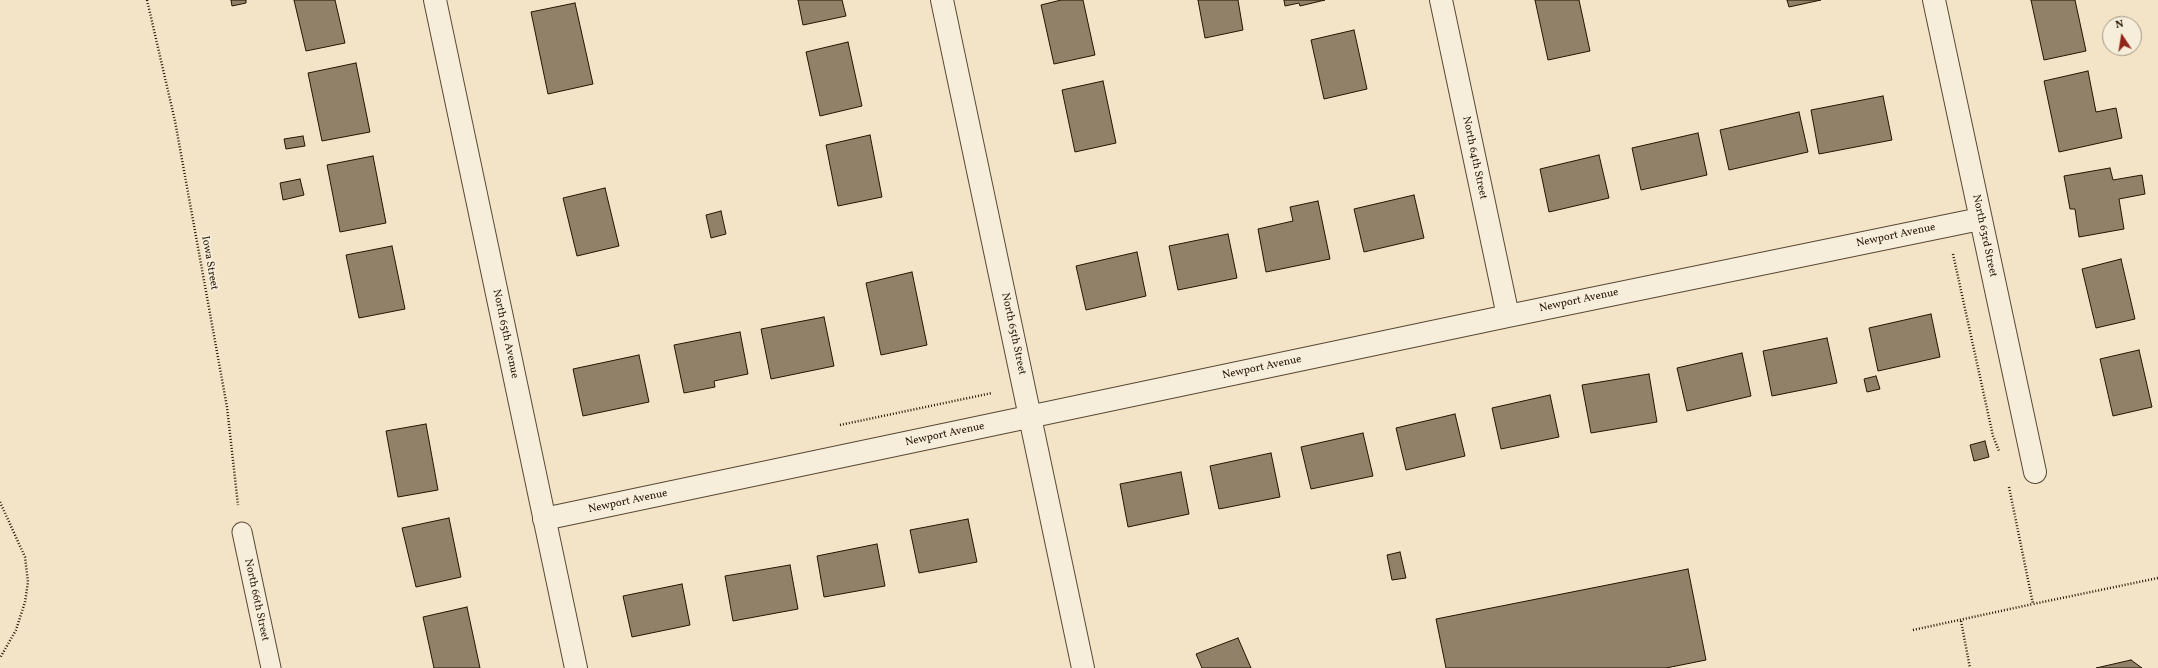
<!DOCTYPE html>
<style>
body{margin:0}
#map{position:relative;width:2158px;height:668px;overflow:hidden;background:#f3e4c8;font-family:Vollkorn,serif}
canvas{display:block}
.north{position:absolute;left:2102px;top:16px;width:40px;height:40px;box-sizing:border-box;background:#f7eddb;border:1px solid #a39784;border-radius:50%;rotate:348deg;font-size:11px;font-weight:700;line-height:16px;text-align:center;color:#241501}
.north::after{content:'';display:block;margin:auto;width:14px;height:18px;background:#8f2418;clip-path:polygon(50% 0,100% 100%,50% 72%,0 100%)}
</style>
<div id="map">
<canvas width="2158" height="668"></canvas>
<div class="north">N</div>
</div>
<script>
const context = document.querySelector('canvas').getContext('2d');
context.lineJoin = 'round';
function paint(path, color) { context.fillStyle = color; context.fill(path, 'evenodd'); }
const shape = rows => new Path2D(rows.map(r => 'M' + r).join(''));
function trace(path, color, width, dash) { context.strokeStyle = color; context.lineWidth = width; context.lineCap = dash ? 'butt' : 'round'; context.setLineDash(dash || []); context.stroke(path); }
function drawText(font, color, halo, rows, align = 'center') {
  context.font = font + ' Vollkorn,serif'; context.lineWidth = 3.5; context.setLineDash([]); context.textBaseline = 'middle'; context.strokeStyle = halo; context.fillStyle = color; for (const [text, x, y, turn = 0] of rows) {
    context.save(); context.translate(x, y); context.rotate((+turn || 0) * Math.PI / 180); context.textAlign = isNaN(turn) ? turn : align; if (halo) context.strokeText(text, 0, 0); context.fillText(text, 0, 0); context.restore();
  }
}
const building = shape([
 [231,0,246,0,246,3,232,6,231,0],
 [294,0,335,0,345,43,306,51,294,0],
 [798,0,842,0,846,16,803,25,798,0],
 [1061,0,1083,0,1095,55,1054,64,1041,5,1061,0],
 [1198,0,1238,0,1243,30,1205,38,1198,0],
 [1284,0,1325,0,1300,6,1299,3,1285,6,1284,0],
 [1535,0,1579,0,1590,51,1548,60,1535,0],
 [1787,0,1821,0,1789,7,1787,0],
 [2031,0,2075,0,2086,51,2044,60,2031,0],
 [575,3,593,84,548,94,531,12,575,3],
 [1354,30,1367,89,1324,99,1311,40,1354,30],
 [848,42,862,106,820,116,806,52,848,42],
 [356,63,370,132,322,141,308,73,356,63],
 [2088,71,2096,112,2116,108,2122,138,2059,152,2044,81,2088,71],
 [1103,81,1116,143,1075,152,1062,90,1103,81],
 [1883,96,1892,140,1819,154,1811,110,1883,96],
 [1799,112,1808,152,1729,170,1720,130,1799,112],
 [1698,133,1707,175,1641,190,1632,148,1698,133],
 [870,135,882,197,838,206,826,145,870,135],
 [303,136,305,146,286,149,284,139,303,136],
 [1599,155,1609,198,1549,212,1540,169,1599,155],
 [373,156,386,223,340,232,327,165,373,156],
 [2110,168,2113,180,2142,175,2145,194,2119,199,2124,229,2079,237,2075,209,2070,209,2064,176,2110,168],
 [300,179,304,195,283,200,280,183,300,179],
 [605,188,619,246,577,256,563,198,605,188],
 [1414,195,1424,238,1364,252,1354,209,1414,195],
 [1318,201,1330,259,1266,272,1258,229,1293,221,1290,207,1318,201],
 [721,211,726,234,711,238,706,215,721,211],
 [1228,234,1237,278,1178,290,1169,246,1228,234],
 [392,246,405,309,359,318,346,255,392,246],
 [1137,252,1146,296,1086,310,1076,266,1137,252],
 [2121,259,2135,319,2096,328,2082,269,2121,259],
 [912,272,927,345,881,355,866,283,912,272],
 [1931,314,1940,357,1878,371,1869,328,1931,314],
 [824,317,834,366,771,379,761,329,824,317],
 [740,332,748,374,714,381,715,387,684,393,674,345,740,332],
 [1827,338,1837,383,1772,396,1763,351,1827,338],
 [2139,350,2152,407,2113,416,2100,359,2139,350],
 [1742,353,1751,396,1687,411,1677,368,1742,353],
 [639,355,649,402,583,416,573,369,639,355],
 [1649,374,1657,422,1591,433,1582,385,1649,374],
 [1876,376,1880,389,1867,392,1864,379,1876,376],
 [1550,395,1559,437,1501,449,1492,408,1550,395],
 [1455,414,1465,456,1406,470,1396,428,1455,414],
 [426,424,438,490,398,497,386,431,426,424],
 [1363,433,1373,476,1311,489,1301,447,1363,433],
 [1985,441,1989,457,1974,461,1970,445,1985,441],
 [1271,453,1280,497,1219,509,1210,466,1271,453],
 [1181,472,1189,514,1128,527,1120,484,1181,472],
 [449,518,461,577,416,587,402,528,449,518],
 [968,519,977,562,919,573,910,530,968,519],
 [877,544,885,586,824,597,817,556,877,544],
 [1400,552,1406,578,1392,580,1387,555,1400,552],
 [790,565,798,609,733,621,725,576,790,565],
 [1688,569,1706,660,1666,668,1446,668,1436,619,1688,569],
 [682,584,690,625,632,637,623,596,682,584],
 [467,607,480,668,434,668,423,617,467,607],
 [1238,638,1251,668,1202,668,1196,654,1238,638],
 [2131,660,2142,668,2096,668,2131,660]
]);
paint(building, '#908168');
trace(building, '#241501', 1);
const lane = shape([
 [242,532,271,668]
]);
const street = shape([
 [435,0,576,668],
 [942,0,1083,668],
 [1441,0,1508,316],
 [1934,0,2035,472],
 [544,519,1508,316,1980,219]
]);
trace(lane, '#584933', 21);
trace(street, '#584933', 24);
trace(shape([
 [147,0,175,121,227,407,238,505],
 [1953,254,1993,436,1999,451],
 [840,425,992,393],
 [2009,487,2033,604,2158,578],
 [0,502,25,557,28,582,25,602,16,630,0,658],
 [1961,621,1970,668],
 [1913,630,2033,604]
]), '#241501', 2.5, [1, 2]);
trace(lane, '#f7eddb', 19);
trace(street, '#f7eddb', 22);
drawText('11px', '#241501', '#f7eddb', [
 ["North 64th Street",1474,158,78],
 ["Newport Avenue",1896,236,-12],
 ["North 63rd Street",1984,236,78],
 ["Iowa Street",209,263,80],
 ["Newport Avenue",1579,301,-12],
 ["North 65th Avenue",505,334,78],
 ["North 65th Street",1013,334,78],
 ["Newport Avenue",1262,368,-12],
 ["Newport Avenue",945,435,-12],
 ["Newport Avenue",628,502,-12],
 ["North 66th Street",256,600,78]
]);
</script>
